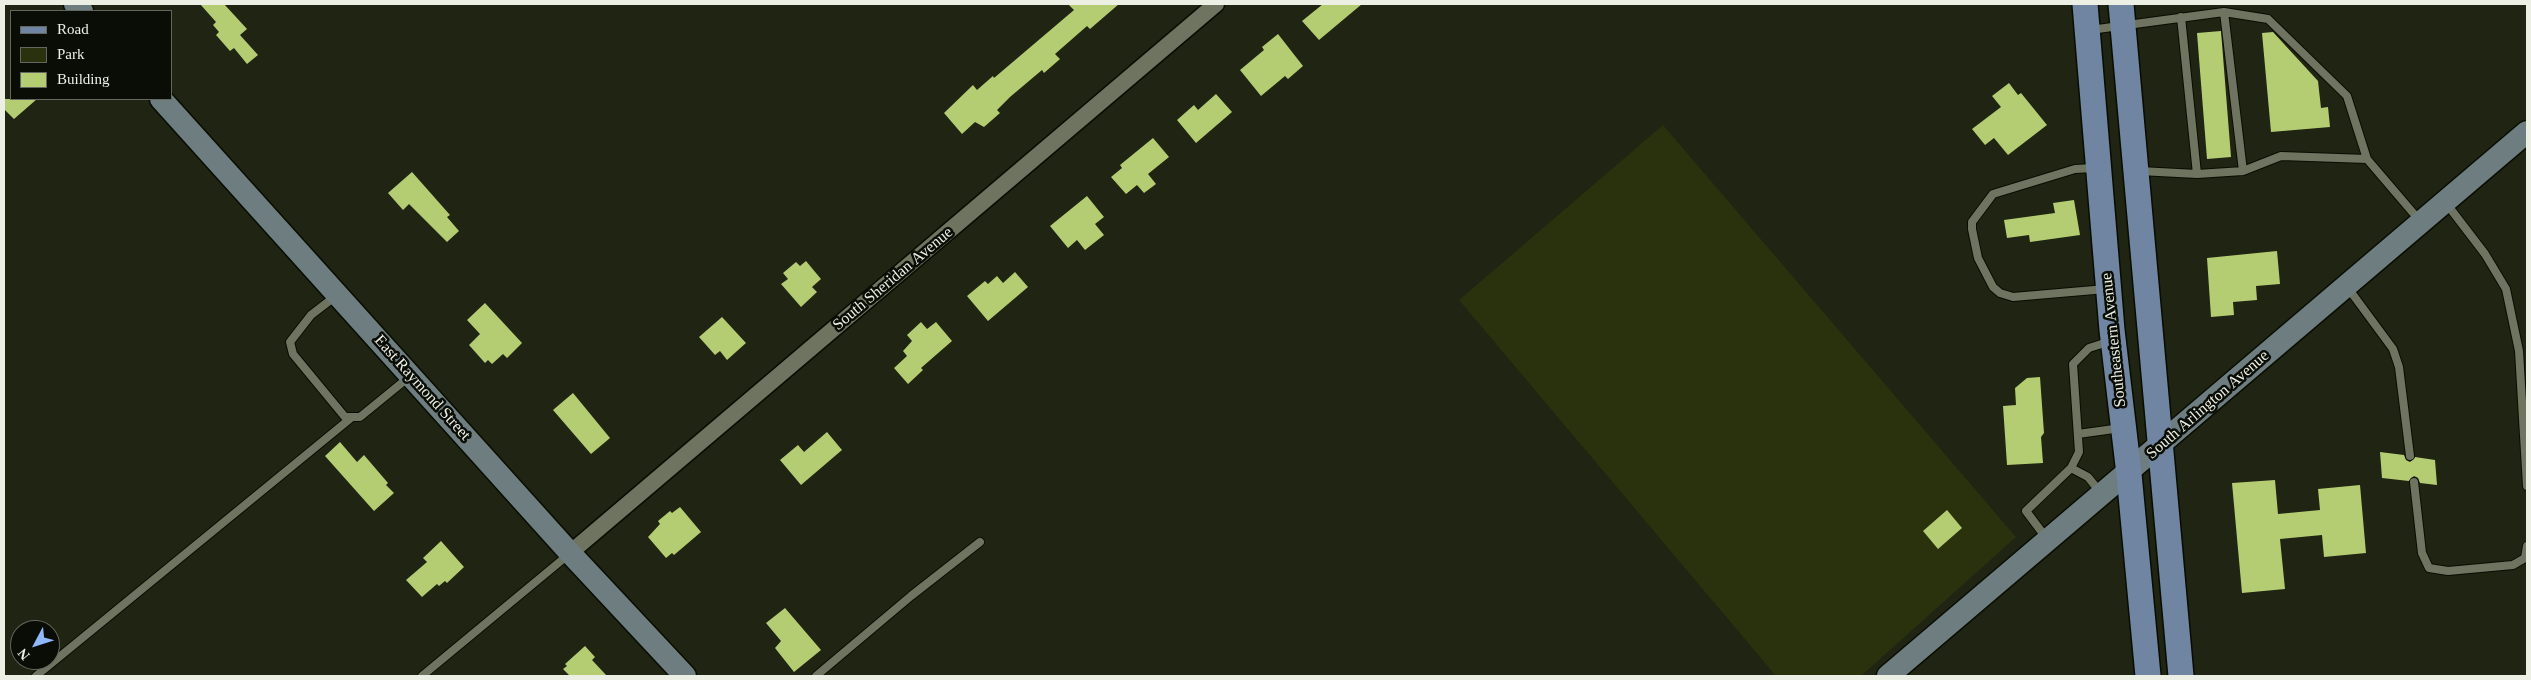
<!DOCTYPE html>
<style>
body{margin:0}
#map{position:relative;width:2531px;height:680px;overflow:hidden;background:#1f2413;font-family:Georgia,serif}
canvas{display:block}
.frame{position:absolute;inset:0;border:5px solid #ebefe4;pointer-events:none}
.legend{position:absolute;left:10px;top:10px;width:162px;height:90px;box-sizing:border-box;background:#0a0c06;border:1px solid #64675f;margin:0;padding:6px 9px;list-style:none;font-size:15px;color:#ebefe4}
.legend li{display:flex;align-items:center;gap:10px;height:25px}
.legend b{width:25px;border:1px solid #64675f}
.north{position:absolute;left:10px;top:620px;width:50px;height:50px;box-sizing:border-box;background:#0a0c06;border:1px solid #64675f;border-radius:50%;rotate:230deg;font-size:14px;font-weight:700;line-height:20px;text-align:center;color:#ebefe4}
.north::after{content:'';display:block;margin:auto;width:18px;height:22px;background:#90b8fd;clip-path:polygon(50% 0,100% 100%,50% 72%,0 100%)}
</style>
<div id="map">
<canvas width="2531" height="680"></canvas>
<div class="frame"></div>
<ul class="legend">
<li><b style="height:6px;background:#6f85a1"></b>Road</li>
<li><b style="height:14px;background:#29320c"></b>Park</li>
<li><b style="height:14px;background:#b5cd72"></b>Building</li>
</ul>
<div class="north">N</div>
</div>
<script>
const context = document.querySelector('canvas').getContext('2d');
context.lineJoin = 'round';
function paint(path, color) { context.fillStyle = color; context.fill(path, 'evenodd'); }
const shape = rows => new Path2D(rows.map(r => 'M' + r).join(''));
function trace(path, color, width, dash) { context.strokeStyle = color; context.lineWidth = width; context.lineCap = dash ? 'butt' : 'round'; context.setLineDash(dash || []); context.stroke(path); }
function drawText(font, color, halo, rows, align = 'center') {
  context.font = font + ' Georgia,serif'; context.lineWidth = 5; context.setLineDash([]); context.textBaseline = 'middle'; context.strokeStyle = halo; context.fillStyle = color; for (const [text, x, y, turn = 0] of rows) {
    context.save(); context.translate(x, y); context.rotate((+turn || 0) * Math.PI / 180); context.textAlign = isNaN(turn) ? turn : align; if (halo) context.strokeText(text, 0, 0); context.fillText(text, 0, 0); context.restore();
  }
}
paint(shape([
 [1663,125,2016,537,1861,676,1776,676,1459,300]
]), '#29320c');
paint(shape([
 [200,4,224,4,247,29,240,35,258,55,247,64,234,48,230,51,216,35,219,32,213,25,216,22],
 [1068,4,1119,4,1090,29,1087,26,1055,54,1060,59,1044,73,1042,70,1010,97,997,110,1000,113,984,127,975,122,962,134,944,113,973,85,977,90,993,76,994,78,1074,10],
 [1323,4,1362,4,1319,40,1302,21],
 [2221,31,2231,157,2207,159,2197,33],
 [2273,32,2318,81,2321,108,2328,107,2330,127,2271,132,2262,33],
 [1278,34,1303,66,1288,79,1285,76,1261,96,1240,70,1264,50,1262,47],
 [2009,83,2018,95,2021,93,2047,125,2008,155,1994,138,1985,145,1972,129,2001,107,1992,96],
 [1216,94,1232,112,1196,143,1177,120,1194,105,1198,110],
 [4,99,37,99,14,119,4,109],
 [1153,138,1169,157,1148,174,1156,184,1144,193,1137,185,1126,194,1111,177,1122,168,1120,165],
 [412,172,450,215,447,217,459,231,447,242,409,204,403,210,388,193],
 [1087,196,1104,217,1095,224,1104,235,1085,250,1077,240,1068,248,1050,226],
 [2074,200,2080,235,2030,242,2029,235,2007,238,2004,220,2055,213,2053,203],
 [2277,251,2280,284,2256,286,2257,300,2233,302,2234,315,2211,317,2207,258],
 [806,261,821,279,812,287,817,292,801,307,781,284,788,279,783,273,796,262,800,266],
 [1015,272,1028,287,988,321,967,296,985,281,988,284,997,276,1003,283],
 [485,303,522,343,507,358,503,354,492,364,488,360,485,363,469,345,480,334,467,320],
 [722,317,746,343,727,360,720,351,715,355,699,337],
 [921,322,927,329,936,322,952,341,921,368,923,370,908,384,894,368,907,356,903,351,912,341,907,335],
 [2040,377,2044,433,2041,437,2043,463,2007,465,2003,406,2016,405,2015,388,2027,378],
 [573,393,610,438,591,454,553,410],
 [827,432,842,450,801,485,780,460,798,445,804,452],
 [340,442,357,462,364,455,388,483,386,485,394,493,374,511,325,456],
 [2380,452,2404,455,2406,460,2410,462,2415,457,2435,460,2437,485,2420,483,2418,478,2414,476,2409,481,2382,478],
 [2275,480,2278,514,2320,510,2318,489,2360,485,2366,553,2324,557,2322,535,2280,539,2285,589,2242,593,2232,483],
 [680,507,701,532,674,555,672,553,666,558,648,537,660,524,658,521,670,511,672,513],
 [1947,510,1962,528,1938,549,1923,531],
 [441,541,464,567,447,583,445,581,439,586,437,584,422,597,406,580,427,562,423,558],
 [785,608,821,650,794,672,775,648,781,641,766,623],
 [585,646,595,657,592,660,607,676,570,676,563,669,567,666,565,664]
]), '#b5cd72');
const lane = shape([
 [2224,12,2268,19,2347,96,2367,159,2420,221],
 [2181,17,2197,174],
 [2090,30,2224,12,2243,171,2197,174,2140,171],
 [2094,168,2075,169,1993,194,1972,222,1972,229,1978,258,1993,287,2000,293,2013,297,2106,289],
 [2243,171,2281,156,2367,159],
 [2446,203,2485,254,2506,289,2519,351,2527,486],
 [2348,288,2393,349,2399,367,2410,456],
 [337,295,311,315,290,342,293,354,345,417,360,417,409,377],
 [2078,434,2121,428],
 [2071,468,2088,477,2100,492],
 [2414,482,2422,553,2429,568,2448,571,2513,565,2525,558,2527,546],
 [2047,539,2026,511,2071,468,2079,452,2073,364,2089,348,2111,341],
 [36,676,351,418],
 [422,676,568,555],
 [816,676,911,596,980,542]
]);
const street = shape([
 [570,553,1216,4]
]);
const secondary = shape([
 [75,4,82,11],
 [161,99,570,553,685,676],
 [1888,676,2527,132]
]);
const primary = shape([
 [2085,4,2112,330,2129,474,2148,676],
 [2121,4,2181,676]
]);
trace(lane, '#090d01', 10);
trace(street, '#090d01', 19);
trace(secondary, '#090d01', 25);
trace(primary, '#090d01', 28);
trace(lane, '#6e7460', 8);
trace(street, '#6e7460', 16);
trace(secondary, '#6e7d80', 22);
trace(primary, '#6f85a1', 25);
drawText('16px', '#ebefe4', '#0a0c06', [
 ["South Sheridan Avenue",893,279,-40],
 ["Southeastern Avenue",2114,340,-96],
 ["East Raymond Street",422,388,48],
 ["South Arlington Avenue",2208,405,-41]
]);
</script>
